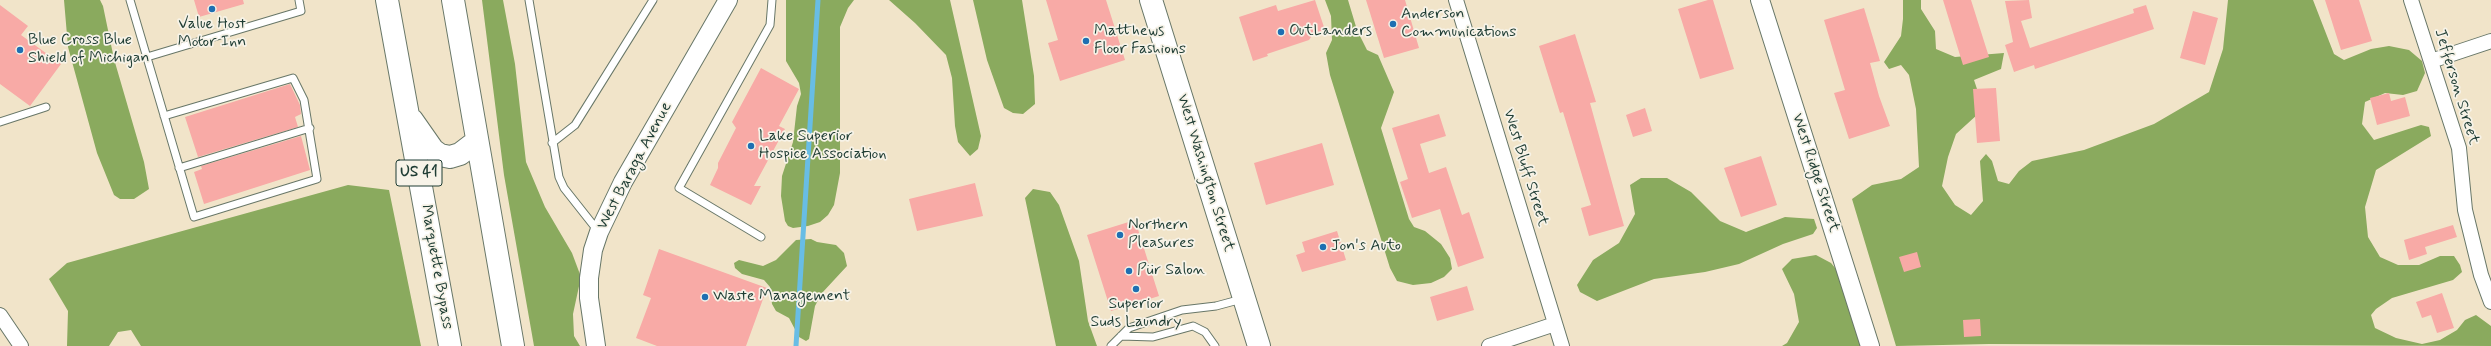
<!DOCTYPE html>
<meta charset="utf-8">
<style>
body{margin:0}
canvas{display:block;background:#f1e4c9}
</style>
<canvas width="2491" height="346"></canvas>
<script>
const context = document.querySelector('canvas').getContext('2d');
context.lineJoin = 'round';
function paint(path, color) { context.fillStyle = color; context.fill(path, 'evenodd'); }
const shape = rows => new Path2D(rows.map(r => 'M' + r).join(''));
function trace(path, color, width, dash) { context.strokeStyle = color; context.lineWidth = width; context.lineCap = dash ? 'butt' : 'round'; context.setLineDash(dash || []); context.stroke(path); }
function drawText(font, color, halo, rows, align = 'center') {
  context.font = font + ' Mynerve,sans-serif'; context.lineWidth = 3.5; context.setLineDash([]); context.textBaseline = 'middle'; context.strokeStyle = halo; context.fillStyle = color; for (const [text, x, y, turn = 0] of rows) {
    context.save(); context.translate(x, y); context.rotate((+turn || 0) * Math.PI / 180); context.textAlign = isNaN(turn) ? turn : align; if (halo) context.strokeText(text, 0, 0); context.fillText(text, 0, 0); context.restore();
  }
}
paint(shape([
 [64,0,100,0,103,6,114,59,144,162,149,189,134,199,120,199,114,195,97,153,68,47],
 [482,0,503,0,515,64,526,162,545,207,572,253,581,277,573,314,574,336,580,346,534,346,504,175],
 [786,0,854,0,848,8,840,27,840,173,834,205,828,215,820,222,808,226,793,228,788,226,785,221,781,196,782,176,793,142,797,106,801,94,799,83,786,61],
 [889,0,950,0,981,136,978,149,970,156,958,142,955,126,952,78,946,55,915,23],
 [973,0,1022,0,1034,76,1035,104,1023,114,1013,113,1004,108,987,60],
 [1325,0,1348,0,1357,30,1367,50,1378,55,1394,92,1381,128,1409,219,1414,227,1425,231,1441,244,1450,258,1452,269,1444,277,1431,283,1413,285,1397,281,1390,268,1330,75,1326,53,1332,40,1331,16],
 [1903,0,1921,0,1921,9,1935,31,1936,49,1955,57,2004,53,2001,69,1974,80,1980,98,1978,114,1956,134,1948,157,1942,186,1955,205,1971,215,1983,201,1980,161,1986,154,1992,161,1998,181,2009,184,2019,171,2032,161,2084,150,2154,124,2209,92,2223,49,2228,0,2313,0,2334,54,2344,60,2371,49,2389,46,2409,50,2422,61,2425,73,2417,91,2403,95,2385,93,2365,102,2362,124,2374,140,2421,125,2429,127,2431,136,2376,170,2365,207,2368,237,2380,257,2398,265,2419,265,2440,256,2454,256,2460,265,2462,272,2453,280,2392,298,2376,309,2371,315,2375,328,2396,338,2422,344,2440,340,2457,330,2465,320,2476,315,2491,326,2491,346,1989,344,1896,346,1852,199,1872,185,1901,179,1919,167,1916,109,1909,75,1901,65,1889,69,1884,62,1901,36,1903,19],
 [1641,178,1667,178,1691,192,1720,221,1746,232,1785,217,1814,219,1817,228,1813,234,1783,244,1739,264,1705,272,1654,279,1597,301,1580,292,1577,285,1593,260,1619,243,1635,214,1630,185],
 [348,185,389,190,421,346,141,346,131,330,118,332,109,346,67,346,68,311,49,279,67,263],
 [1033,189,1050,192,1059,205,1079,261,1088,321,1097,346,1056,346,1025,198],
 [811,239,817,242,836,245,844,253,847,266,822,293,815,306,809,339,806,341,799,337,789,318,776,311,772,304,770,287,764,280,742,274,735,268,734,263,739,260,763,266,776,260,796,240],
 [1816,255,1831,263,1840,274,1863,346,1782,346,1787,343,1799,322,1794,294,1782,269,1792,259]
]), '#8aaa5e');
trace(shape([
 [796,346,818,0]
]), '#68bde5', 5);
paint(shape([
 [194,0,243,0,244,4,199,17],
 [1046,0,1106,0,1125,60,1060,81,1048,43,1058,40],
 [1315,0,1325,30,1313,34,1309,40,1267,54,1268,56,1253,61,1239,17,1276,5,1278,11],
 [1366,0,1405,0,1419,48,1384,58],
 [1708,0,1713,0,1734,69,1700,79,1678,9],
 [1943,0,1971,0,1989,57,1963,65],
 [2029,0,2032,18,2021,21,2030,48,2134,13,2133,9,2146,5,2154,29,2035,69,2034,65,2014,72,2005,45,2013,42,2005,1],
 [2325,0,2359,0,2372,41,2341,50],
 [0,5,28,26,21,35,61,64,30,106,0,84],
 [1864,8,1880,61,1870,63,1879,96,1890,126,1849,139,1834,93,1845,90,1824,20],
 [2193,11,2218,18,2205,65,2180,58],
 [1575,34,1596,102,1590,103,1624,226,1589,236,1581,208,1591,205,1563,112,1560,113,1539,46],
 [761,68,799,89,779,126,785,129,754,186,761,186,751,205,710,185,718,168,718,163,736,128,732,122],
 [290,84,300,105,301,114,295,117,298,127,198,157,185,117],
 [1996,88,2000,141,1977,143,1973,89],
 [2389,93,2391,101,2405,97,2410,116,2377,125,2370,98],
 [1645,108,1652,131,1633,137,1626,115],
 [1439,114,1446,136,1420,144,1429,173,1446,167,1462,215,1469,212,1484,258,1458,267,1440,209,1412,218,1400,182,1408,179,1392,128],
 [301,136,310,170,204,204,194,172,202,169,201,166],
 [1322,143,1334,185,1266,205,1254,163],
 [1761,156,1777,205,1741,217,1724,168],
 [975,183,983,216,917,231,909,199],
 [1135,220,1159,296,1111,311,1087,235],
 [2453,225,2457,237,2425,247,2427,254,2409,260,2404,240],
 [1337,231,1346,260,1302,272,1296,255,1305,252,1302,242],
 [659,249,767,288,746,346,657,346,636,338,651,298,643,295],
 [1917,252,1921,267,1904,272,1899,257],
 [1467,286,1474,310,1437,321,1430,297],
 [2442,293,2454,328,2437,333,2431,315,2422,318,2416,302],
 [1980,319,1981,336,1964,337,1963,320]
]), '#f8aaa6');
const service = shape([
 [130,0,194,217,317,179,304,100,293,78,164,116],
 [529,0,559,177,564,188,598,231],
 [147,57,301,11,299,0],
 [0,122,46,107],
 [552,143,575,125,653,0],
 [179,168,310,128],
 [761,237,679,188,770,25,772,0],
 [1121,336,1153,337,1193,326,1205,332,1215,346],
 [1111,346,1129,328,1182,310,1216,306,1242,299]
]);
const minor = shape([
 [1456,0,1562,346],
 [2411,0,2459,148,2465,210,2481,275,2491,302],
 [2431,61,2491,41],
 [0,315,21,346],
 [1489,346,1555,324]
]);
const tertiary = shape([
 [1760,0,1870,346],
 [596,346,589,298,589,278,593,250,599,232,623,182,728,0]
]);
const primary = shape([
 [1151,0,1259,346]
]);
const trunk = shape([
 [387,0,450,346],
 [453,0,513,346],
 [412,120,433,150,440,155,450,157,460,154,477,141]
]);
trace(service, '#687768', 9);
trace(minor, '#687768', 16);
trace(tertiary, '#687768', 20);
trace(primary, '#687768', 24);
trace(trunk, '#687768', 24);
trace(service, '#fff', 7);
trace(minor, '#fff', 14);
trace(tertiary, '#fff', 18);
trace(primary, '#fff', 22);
trace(trunk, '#fff', 22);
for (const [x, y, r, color] of [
 [212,9,4,"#1f6fb2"],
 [1393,24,4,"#1f6fb2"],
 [1281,32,4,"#1f6fb2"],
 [1086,41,4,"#1f6fb2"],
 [20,50,4,"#1f6fb2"],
 [751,146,4,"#1f6fb2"],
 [1120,235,4,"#1f6fb2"],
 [1323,247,4,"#1f6fb2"],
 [1129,271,4,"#1f6fb2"],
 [1136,289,4,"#1f6fb2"],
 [705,297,4,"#1f6fb2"]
]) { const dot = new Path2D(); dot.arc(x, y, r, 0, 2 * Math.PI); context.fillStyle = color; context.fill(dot); trace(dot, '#f7f3e8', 1.5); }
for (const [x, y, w] of [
 [419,173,46]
]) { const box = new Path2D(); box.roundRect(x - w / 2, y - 13, w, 26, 3); context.fillStyle = '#f7f3e8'; context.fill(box); trace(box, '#1f3d34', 1); }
drawText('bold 15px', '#1f3d34', null, [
 ["US 41",419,173]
]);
drawText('16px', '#1f3d34', '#f7f3e8', [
 ["Anderson",1401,15],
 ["Communications",1401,33],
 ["Value Host",212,25,"center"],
 ["Motor Inn",212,43,"center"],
 ["Matthews",1094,32],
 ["Floor Fashions",1094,50],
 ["OutLanders",1289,32],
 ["Blue Cross Blue",28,41],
 ["Shield of Michigan",28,59],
 ["Lake Superior",759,137],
 ["Hospice Association",759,155],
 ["Northern",1128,226],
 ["Pleasures",1128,244],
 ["Jon's Auto",1331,247],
 ["Pür Salon",1137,271],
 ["Waste Management",713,297],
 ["Superior",1136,305,"center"],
 ["Suds Laundry",1136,323,"center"]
], 'left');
drawText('16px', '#1f3d34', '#f7f3e8', [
 ["Jefferson Street",2456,87,73],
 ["West Baraga Avenue",635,166,-62],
 ["West Bluff Street",1525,168,73],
 ["West Washington Street",1205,173,73],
 ["West Ridge Street",1815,173,72],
 ["Marquette Bypass",436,267,80]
]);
</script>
